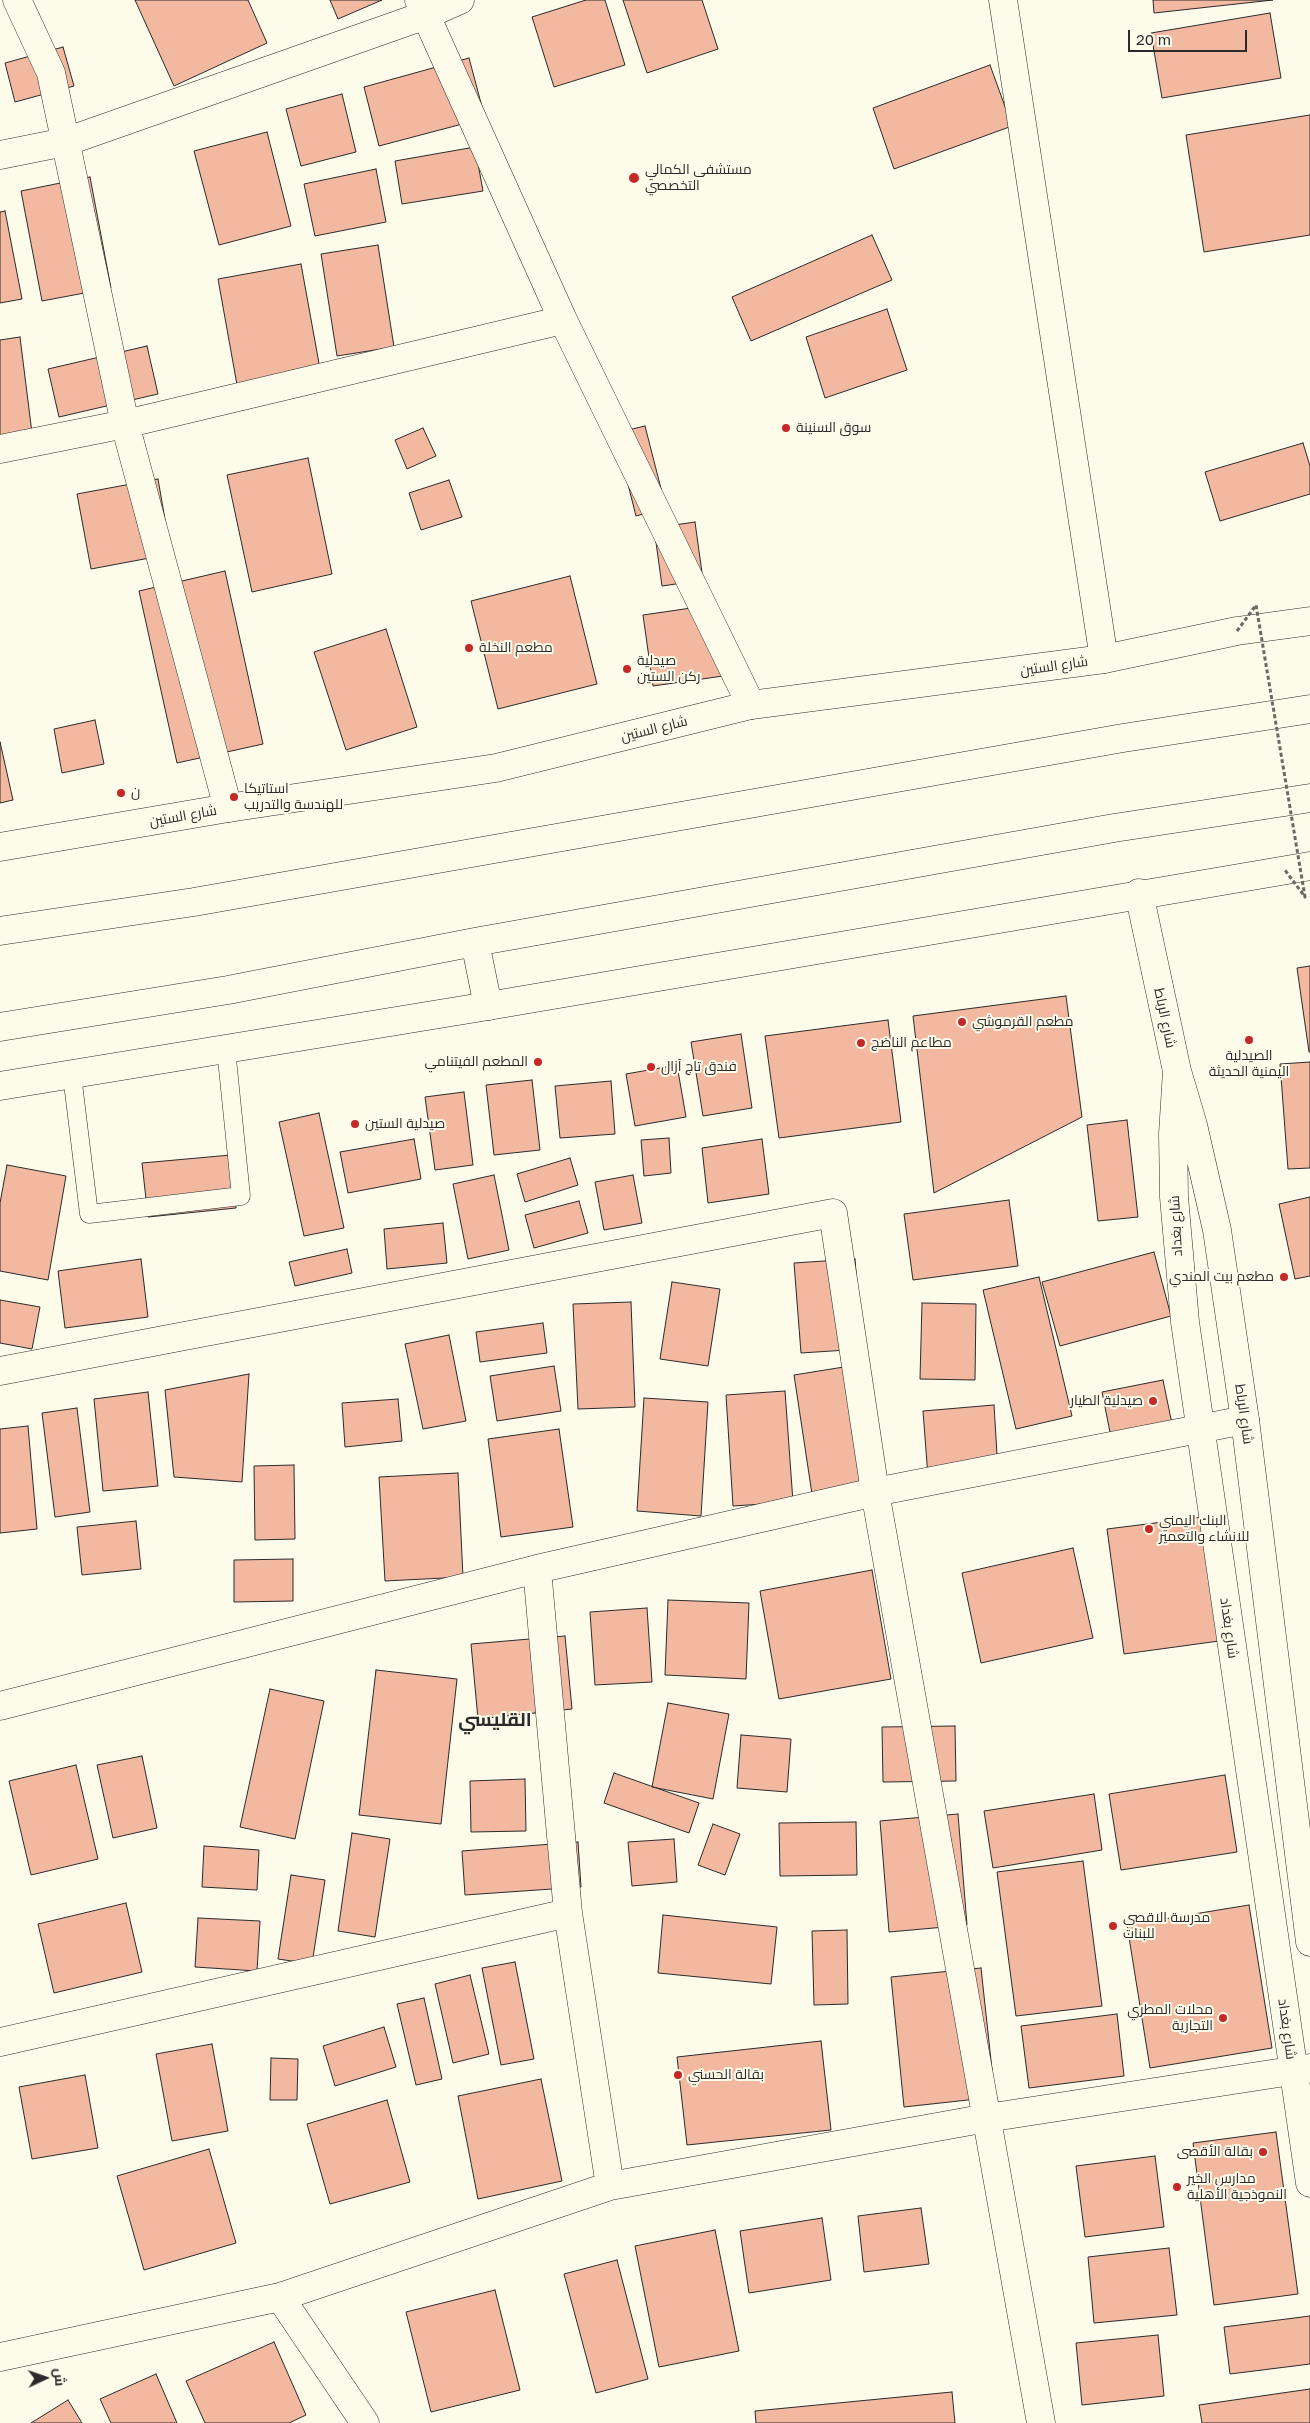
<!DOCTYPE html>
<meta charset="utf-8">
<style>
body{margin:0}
#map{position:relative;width:1310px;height:2423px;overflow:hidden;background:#fdfbea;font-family:"Golos Text",Cairo,sans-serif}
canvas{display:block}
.north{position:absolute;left:20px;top:2353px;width:50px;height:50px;-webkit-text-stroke:4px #fdfbea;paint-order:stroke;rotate:87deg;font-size:14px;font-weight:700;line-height:20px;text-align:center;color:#2b2b2b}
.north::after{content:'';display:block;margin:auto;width:18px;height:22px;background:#2b2b2b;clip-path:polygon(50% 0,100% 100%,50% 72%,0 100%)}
.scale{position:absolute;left:1128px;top:30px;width:119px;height:22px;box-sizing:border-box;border:2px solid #2b2b2b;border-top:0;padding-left:6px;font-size:15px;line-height:18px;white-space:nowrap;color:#2b2b2b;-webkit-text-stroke:4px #fdfbea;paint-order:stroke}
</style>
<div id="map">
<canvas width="1310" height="2423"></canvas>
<div class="north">ش</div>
<div class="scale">20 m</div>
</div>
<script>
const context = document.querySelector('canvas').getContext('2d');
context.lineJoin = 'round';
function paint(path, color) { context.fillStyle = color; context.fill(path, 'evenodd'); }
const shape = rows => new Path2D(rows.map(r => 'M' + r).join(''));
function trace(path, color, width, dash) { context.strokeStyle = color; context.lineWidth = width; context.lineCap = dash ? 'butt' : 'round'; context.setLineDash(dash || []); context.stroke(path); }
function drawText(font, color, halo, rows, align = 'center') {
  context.font = font + ' "Golos Text",Cairo,sans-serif'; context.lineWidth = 4; context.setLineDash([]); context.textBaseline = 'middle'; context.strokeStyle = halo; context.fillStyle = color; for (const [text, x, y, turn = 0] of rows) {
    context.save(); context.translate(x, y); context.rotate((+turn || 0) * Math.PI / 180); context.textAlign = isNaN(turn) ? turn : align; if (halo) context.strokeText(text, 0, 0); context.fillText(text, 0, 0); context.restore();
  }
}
const building = shape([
 [135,0,248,0,267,43,174,86,135,0],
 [330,0,382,0,338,19,330,0],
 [586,0,605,0,625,65,554,87,532,17,586,0],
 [623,0,702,0,718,49,647,73,623,0],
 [1153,0,1273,0,1154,13,1153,0],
 [1270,13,1281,78,1162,98,1151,33,1270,13],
 [63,47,74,86,15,102,5,63,63,47],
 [469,58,485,118,379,146,364,87,469,58],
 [990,65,1012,126,894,169,873,108,990,65],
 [342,94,356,152,301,166,286,109,342,94],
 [1310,115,1310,235,1204,252,1186,135,1310,115],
 [267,132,291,226,219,245,194,151,267,132],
 [475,147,483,191,402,204,395,161,475,147],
 [376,169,386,222,315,236,304,184,376,169],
 [90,177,111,288,42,301,21,191,90,177],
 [5,211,22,299,0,303,0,212,5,211],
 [872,235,892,280,751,341,732,297,872,235],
 [378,245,394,347,337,356,321,254,378,245],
 [301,264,322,380,239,396,218,279,301,264],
 [887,309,907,370,825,398,806,337,887,309],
 [20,337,32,433,0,437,0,340,20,337],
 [147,346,158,394,59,417,48,369,147,346],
 [645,426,666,508,636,516,615,433,645,426],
 [423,428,436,456,407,469,395,440,423,428],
 [1303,443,1310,466,1310,494,1220,521,1205,472,1303,443],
 [308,458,332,574,252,592,227,475,308,458],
 [158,479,171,554,91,569,77,494,158,479],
 [449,480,462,517,421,530,409,493,449,480],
 [695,522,703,580,662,586,654,528,695,522],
 [225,571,263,744,177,763,139,591,225,571],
 [570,576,597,684,498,709,471,601,570,576],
 [712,605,723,676,653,686,643,615,712,605],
 [386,629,417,727,346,750,314,652,386,629],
 [95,720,104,764,62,773,54,729,95,720],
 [0,742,13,800,0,803,0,742],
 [1310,966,1310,1052,1309,1052,1297,968,1310,966],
 [1066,996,1082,1117,934,1193,913,1016,1066,996],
 [888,1020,901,1122,779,1138,765,1036,888,1020],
 [741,1034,752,1108,703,1116,691,1042,741,1034],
 [1310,1062,1310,1168,1288,1169,1280,1064,1310,1062],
 [677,1065,686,1117,635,1126,626,1074,677,1065],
 [532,1080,540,1150,494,1155,486,1085,532,1080],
 [611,1081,615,1134,560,1138,555,1086,611,1081],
 [464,1092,473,1165,435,1170,425,1097,464,1092],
 [319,1113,344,1228,304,1236,279,1122,319,1113],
 [1127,1120,1138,1217,1098,1221,1087,1125,1127,1120],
 [669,1138,671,1173,644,1176,641,1140,669,1138],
 [414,1139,421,1179,348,1193,340,1152,414,1139],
 [762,1139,769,1194,708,1203,702,1148,762,1139],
 [231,1155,236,1208,148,1217,142,1163,231,1155],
 [570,1158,578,1185,525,1202,517,1174,570,1158],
 [7,1165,66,1176,48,1280,0,1271,0,1203,7,1165],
 [494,1175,509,1250,468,1259,453,1184,494,1175],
 [633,1175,642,1223,604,1230,595,1182,633,1175],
 [1310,1197,1310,1276,1295,1279,1279,1204,1310,1197],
 [1009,1200,1018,1266,913,1280,904,1214,1009,1200],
 [579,1201,588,1233,534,1248,525,1215,579,1201],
 [443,1223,447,1263,387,1269,384,1229,443,1223],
 [347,1249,352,1273,295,1286,289,1262,347,1249],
 [1154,1252,1171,1316,1060,1346,1042,1282,1154,1252],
 [141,1259,148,1317,65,1328,58,1271,141,1259],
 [855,1259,862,1349,801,1353,794,1263,855,1259],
 [1039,1277,1072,1416,1016,1429,983,1290,1039,1277],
 [672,1282,720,1289,708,1366,660,1359,672,1282],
 [0,1300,40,1307,32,1349,0,1343,0,1300],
 [631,1302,635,1407,578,1409,573,1304,631,1302],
 [922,1303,976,1304,975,1380,920,1379,922,1303],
 [543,1323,547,1353,480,1362,476,1332,543,1323],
 [449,1335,466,1421,423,1429,405,1344,449,1335],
 [554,1366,561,1411,497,1421,490,1376,554,1366],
 [850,1366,867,1486,812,1494,794,1375,850,1366],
 [249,1374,242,1482,174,1477,165,1390,249,1374],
 [1163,1380,1172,1424,1111,1437,1102,1392,1163,1380],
 [785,1391,793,1502,733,1506,726,1395,785,1391],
 [148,1392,158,1486,103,1491,94,1399,148,1392],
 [644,1398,708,1402,701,1516,637,1511,644,1398],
 [398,1399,402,1441,345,1447,342,1403,398,1399],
 [994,1405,998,1471,928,1477,923,1411,994,1405],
 [77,1408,90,1512,55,1517,42,1413,77,1408],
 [28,1426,37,1529,0,1533,0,1429,28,1426],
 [559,1429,573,1527,501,1537,488,1439,559,1429],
 [294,1465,295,1539,255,1540,254,1466,294,1465],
 [458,1473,463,1577,385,1581,379,1477,458,1473],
 [1203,1517,1219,1641,1124,1654,1107,1529,1203,1517],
 [136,1521,141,1569,82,1575,77,1527,136,1521],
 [1073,1548,1093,1638,981,1663,962,1573,1073,1548],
 [293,1559,293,1601,234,1602,234,1560,293,1559],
 [872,1570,891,1679,779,1699,760,1591,872,1570],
 [668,1600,749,1603,746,1679,665,1675,668,1600],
 [647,1608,652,1682,595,1685,590,1612,647,1608],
 [565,1636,572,1709,478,1719,471,1644,565,1636],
 [376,1670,457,1679,441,1824,359,1815,376,1670],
 [270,1689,324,1701,295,1839,240,1827,270,1689],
 [668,1703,729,1714,713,1799,652,1787,668,1703],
 [955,1726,956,1781,883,1782,882,1727,955,1726],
 [741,1735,791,1739,787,1792,737,1788,741,1735],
 [142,1756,157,1828,113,1838,97,1765,142,1756],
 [76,1765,98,1859,31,1875,9,1781,76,1765],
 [614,1773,699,1803,689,1833,604,1803,614,1773],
 [1225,1775,1237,1852,1121,1870,1109,1794,1225,1775],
 [525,1779,526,1831,471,1832,470,1781,525,1779],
 [1094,1794,1102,1850,993,1868,984,1811,1094,1794],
 [958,1814,967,1925,889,1932,880,1821,958,1814],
 [856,1822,857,1875,780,1876,779,1823,856,1822],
 [713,1824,740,1834,725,1875,698,1865,713,1824],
 [352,1833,390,1839,375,1937,338,1931,352,1833],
 [674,1839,677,1882,632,1886,628,1842,674,1839],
 [578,1842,581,1887,465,1895,462,1851,578,1842],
 [204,1846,259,1850,257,1890,202,1887,204,1846],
 [1083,1861,1102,2006,1016,2016,997,1872,1083,1861],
 [291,1875,325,1880,312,1964,278,1959,291,1875],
 [126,1903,142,1972,54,1993,38,1924,126,1903],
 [1249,1905,1272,2048,1150,2068,1127,1925,1249,1905],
 [663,1915,777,1927,771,1984,658,1973,663,1915],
 [198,1918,260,1921,257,1971,195,1967,198,1918],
 [847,1930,848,2004,814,2005,812,1931,847,1930],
 [515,1962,534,2059,501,2065,482,1968,515,1962],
 [981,1968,995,2097,904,2107,891,1977,981,1968],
 [470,1975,489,2054,453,2063,435,1984,470,1975],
 [424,1998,442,2079,416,2085,397,2004,424,1998],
 [1117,2014,1124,2076,1029,2088,1021,2026,1117,2014],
 [384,2027,396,2067,335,2086,323,2046,384,2027],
 [821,2041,831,2130,687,2145,677,2057,821,2041],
 [212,2044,228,2131,172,2141,156,2054,212,2044],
 [271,2058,298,2059,297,2100,270,2100,271,2058],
 [85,2075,98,2148,32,2159,19,2087,85,2075],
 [541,2079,562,2181,478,2199,458,2096,541,2079],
 [387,2100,410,2182,330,2204,307,2124,387,2100],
 [1276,2132,1298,2294,1214,2305,1193,2143,1276,2132],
 [209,2149,236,2243,144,2270,117,2176,209,2149],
 [1155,2156,1164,2227,1085,2237,1076,2166,1155,2156],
 [921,2208,929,2264,864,2272,858,2216,921,2208],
 [822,2218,831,2280,749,2293,740,2231,822,2218],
 [715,2230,739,2351,659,2367,635,2246,715,2230],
 [1169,2248,1177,2315,1094,2323,1088,2257,1169,2248],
 [617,2260,648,2379,596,2393,564,2274,617,2260],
 [495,2290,520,2390,431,2412,406,2312,495,2290],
 [1310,2316,1310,2364,1230,2374,1224,2327,1310,2316],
 [1158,2335,1164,2396,1082,2405,1076,2343,1158,2335],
 [274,2342,306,2415,289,2423,205,2423,186,2381,274,2342],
 [156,2374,177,2423,111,2423,100,2399,156,2374],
 [1310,2389,1310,2423,1202,2423,1199,2405,1310,2389],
 [952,2392,955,2423,756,2423,755,2411,952,2392],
 [68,2400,82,2423,31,2423,68,2400]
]);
paint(building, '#f2b8a0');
trace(building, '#2b2b2b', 1);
const service = shape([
 [72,1075,89,1214,241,1196,226,1049]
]);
const minor = shape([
 [17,0,51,73,125,424,228,808],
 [419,0,563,320,751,705],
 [1003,0,1104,659],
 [0,155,65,142,426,15,460,0],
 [0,449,125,424,563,320],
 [0,1371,833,1213,875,1492,1041,2423],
 [537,1569,568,1913,610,2186],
 [0,1706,537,1569,875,1492,1245,1420],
 [0,2042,568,1913],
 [280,2297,365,2423],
 [0,2357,280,2297,610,2186,987,2118,1310,2068]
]);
const tertiary = shape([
 [1139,893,1177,1071,1193,1125,1217,1230,1245,1420,1310,1942],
 [1177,1071,1173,1134,1174,1197,1185,1322,1310,2183]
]);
const primary = shape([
 [0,847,228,808,496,768,751,705,1104,659,1237,631,1310,621],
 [0,1086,488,1006,1310,866]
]);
const trunk = shape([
 [0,931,194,902,1123,738,1310,709],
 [475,942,488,1006],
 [0,1027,228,990,475,942,1114,828,1310,798]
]);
trace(service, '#2b2b2b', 19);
trace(minor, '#2b2b2b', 29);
trace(tertiary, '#2b2b2b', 29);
trace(primary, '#2b2b2b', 29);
trace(trunk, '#2b2b2b', 29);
trace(service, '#fdfbea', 18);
trace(minor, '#fdfbea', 28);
trace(tertiary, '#fdfbea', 28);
trace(primary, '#fdfbea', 28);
trace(trunk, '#fdfbea', 28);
trace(shape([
 [1237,631,1256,605,1305,897,1285,870]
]), '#6a6964', 3, [4, 2.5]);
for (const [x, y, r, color] of [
 [634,178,6,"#c62828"],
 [786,428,5,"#c62828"],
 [469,648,5,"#c62828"],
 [627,669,5,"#c62828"],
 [121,793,5,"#c62828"],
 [234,797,5,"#c62828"],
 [962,1022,5,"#c62828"],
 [1249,1040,5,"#c62828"],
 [861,1043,5,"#c62828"],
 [538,1062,5,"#c62828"],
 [651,1067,5,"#c62828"],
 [355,1124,5,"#c62828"],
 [1284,1277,5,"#c62828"],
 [1153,1401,5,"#c62828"],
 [1149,1529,5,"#c62828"],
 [1113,1926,5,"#c62828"],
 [1223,2018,5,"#c62828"],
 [678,2075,5,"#c62828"],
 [1263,2152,5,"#c62828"],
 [1177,2187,5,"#c62828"]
]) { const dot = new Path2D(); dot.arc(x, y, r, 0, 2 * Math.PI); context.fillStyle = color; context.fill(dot); trace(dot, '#fdfbea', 2); }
drawText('14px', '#2b2b2b', '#fdfbea', [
 ["مستشفى الكمالي",645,170],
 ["التخصصي",645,186],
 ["سوق السنينة",796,428],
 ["مطعم النخلة",479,648],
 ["صيدلية",637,661],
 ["ركن الستين",637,677],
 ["استاتيكا",244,789],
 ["للهندسة والتدريب",244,805],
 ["ن",131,793],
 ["مطعم القرموشي",972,1022],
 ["مطاعم الناضج",871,1043],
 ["الصيدلية",1249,1056,"center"],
 ["اليمنية الحديثة",1249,1072,"center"],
 ["المطعم الفيتنامي",528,1062,"right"],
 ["فندق تاج آزال",661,1067],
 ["صيدلية الستين",365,1124],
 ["مطعم بيت المندي",1274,1277,"right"],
 ["صيدلية الطيار",1143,1401,"right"],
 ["البنك اليمني",1159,1521],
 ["للانشاء والتعمير",1159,1537],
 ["مدرسة الاقصى",1123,1918],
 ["للبنات",1123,1934],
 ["محلات المطري",1213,2010,"right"],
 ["التجارية",1213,2026,"right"],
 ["بقالة الحسني",688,2075],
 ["بقالة الأقصى",1253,2152,"right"],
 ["مدارس الخير",1187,2179],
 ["النموذجية الأهلية",1187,2195]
], 'left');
drawText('14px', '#2b2b2b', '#fdfbea', [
 ["شارع الستين",1054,666,-8],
 ["شارع الستين",654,729,-14],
 ["شارع الستين",183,816,-10],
 ["شارع الرباط",1165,1018,78],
 ["شارع بغداد",1176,1226,-93],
 ["شارع الرباط",1244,1414,82],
 ["شارع بغداد",1229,1628,82],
 ["شارع بغداد",1287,2029,82]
]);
drawText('bold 19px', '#2b2b2b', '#fdfbea', [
 ["القليسي",495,1720]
]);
</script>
